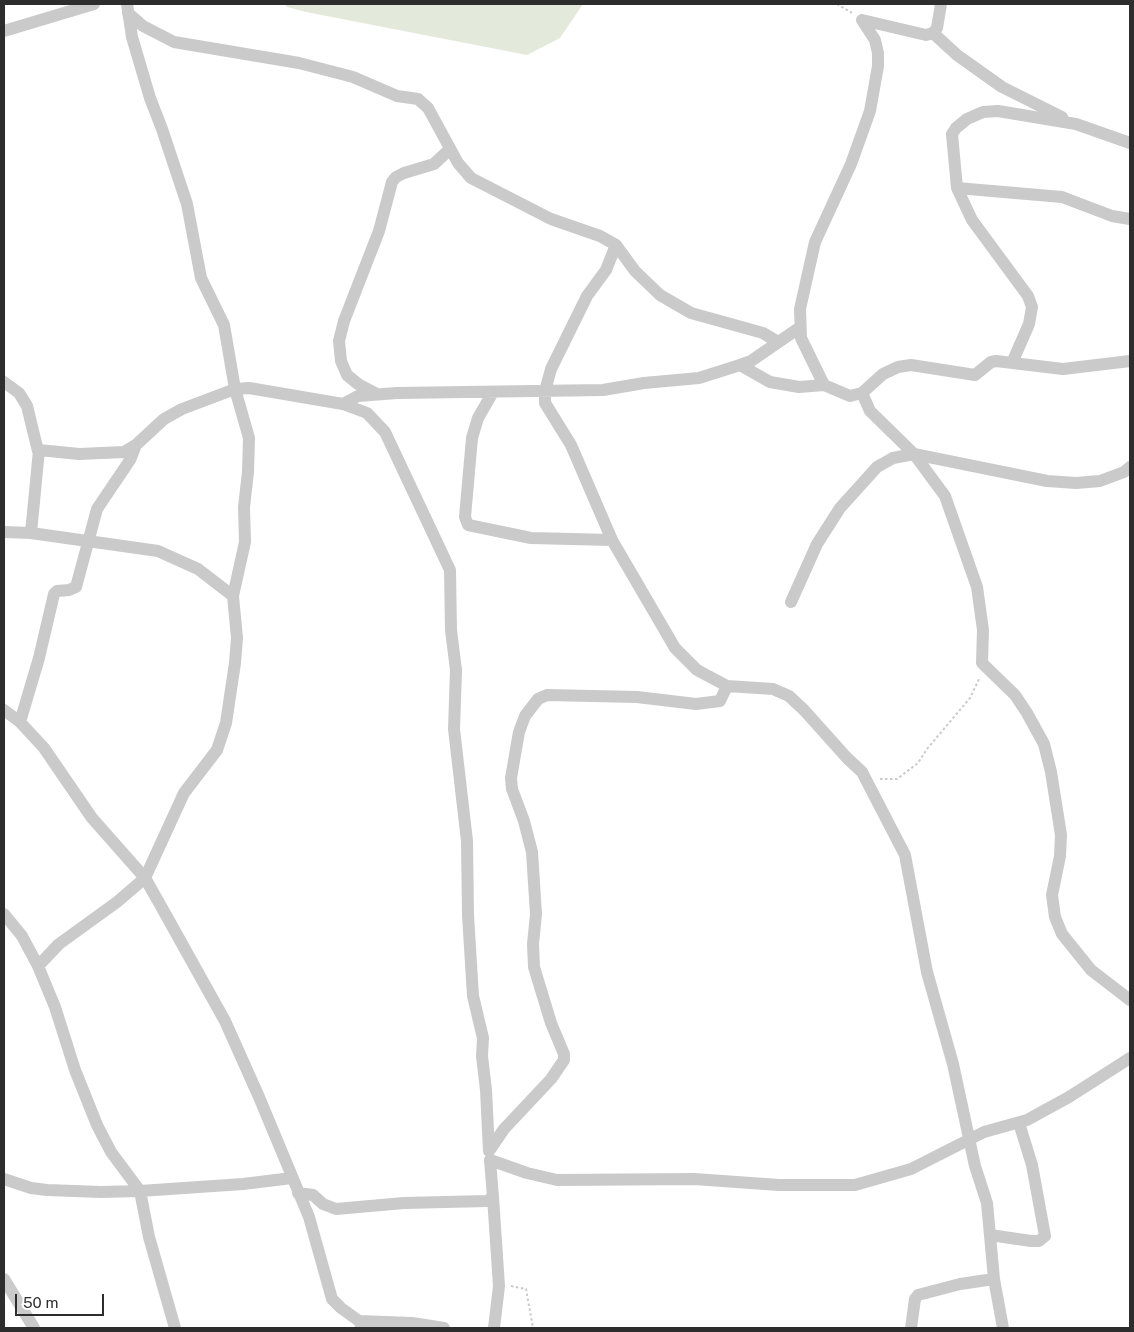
<!DOCTYPE html>
<style>
body{margin:0}
#map{position:relative;width:1134px;height:1332px;overflow:hidden;background:#fff;font-family:"Public Sans",sans-serif}
canvas{display:block}
.frame{position:absolute;inset:0;border:5px solid #2d2d2d;pointer-events:none}
.scale{position:absolute;left:15px;top:1294px;width:89px;height:22px;box-sizing:border-box;border:2px solid #2d2d2d;border-top:0;padding-left:6px;font-size:15px;line-height:18px;white-space:nowrap;color:#2d2d2d;-webkit-text-stroke:4px #fff;paint-order:stroke}
</style>
<div id="map">
<canvas width="1134" height="1332"></canvas>
<div class="frame"></div>
<div class="scale">50 m</div>
</div>
<script>
const context = document.querySelector('canvas').getContext('2d');
context.lineJoin = 'round';
function paint(path, color) { context.fillStyle = color; context.fill(path, 'evenodd'); }
const shape = rows => new Path2D(rows.map(r => 'M' + r).join(''));
function trace(path, color, width, dash) { context.strokeStyle = color; context.lineWidth = width; context.lineCap = dash ? 'butt' : 'round'; context.setLineDash(dash || []); context.stroke(path); }
paint(shape([
 [285,4,583,4,560,38,527,55,306,12,287,7]
]), '#e4eadb');
trace(shape([
 [837,4,852,13],
 [880,779,897,779,918,763,927,749,970,698,980,677],
 [511,1286,526,1289,533,1328]
]), '#cacaca', 2, [2.5, 2.5]);
trace(shape([
 [128,13,143,26,174,42,299,63,353,77,397,96,418,99,428,108,458,163,471,178,551,219,600,236,616,245,635,271,660,295,691,313,763,333,778,342],
 [862,20,926,35,933,33,937,28,941,4],
 [4,31,94,4],
 [933,33,957,55,1002,87,1062,117],
 [957,188,1062,197,1112,216,1130,219],
 [616,245,606,270,587,296,551,369,545,391,545,403,571,445,612,540,675,648,697,670,727,686],
 [1012,363,1029,324,1032,307,1028,296,972,220,957,188,952,134,956,128,967,119,983,112,998,111,1076,124,1130,143],
 [740,365,751,361,799,328],
 [4,382,19,393,27,406,38,451],
 [824,385,801,338,800,309,815,242,851,164,870,111,878,66,878,53,875,40,862,20],
 [493,392,478,418,472,438,465,517,468,525,531,538,612,540],
 [862,393,870,411,914,454,945,496,977,587,983,630,982,663,1015,695,1027,713,1044,744,1051,772,1061,835,1060,856,1052,895,1055,917,1062,934,1091,970,1130,1000],
 [377,394,358,384,347,375,341,361,339,341,344,321,379,231,392,182,396,177,404,173,434,164,450,149],
 [343,404,367,413,385,432,450,570,451,630,456,670,454,729,467,841,468,915,473,996,483,1038,482,1056,486,1090,489,1151],
 [4,532,31,533,39,450,79,454,124,452,137,444,164,419,182,409,235,389,249,388,343,404,358,396,397,393,603,390,644,383,699,378,740,365,770,382,799,387,824,385,850,396,862,393,883,374,898,367,911,365,975,375,991,362,996,361,1063,369,1130,361],
 [31,533,158,551,198,569,233,596],
 [791,602,817,544,840,508,877,467,893,458,914,454,1047,481,1076,483,1100,481,1124,472,1130,467],
 [4,710,20,722,44,748,92,818,145,878,162,908,225,1021,259,1097,309,1217,332,1299,341,1308,359,1321,362,1328],
 [20,722,39,658,54,594,57,591,69,590,76,587,97,509,130,460,136,445],
 [4,914,22,936,38,966,55,1007,75,1070,97,1125,111,1152,140,1191,243,1184,292,1178],
 [38,966,59,944,117,902,145,878,184,793,217,750,226,723,235,663,237,638,233,596,245,542,244,507,248,472,249,438,235,389,224,325,201,278,187,204,162,129,150,98,132,37,127,4],
 [489,1151,504,1129,551,1079,564,1060,564,1054,551,1023,534,967,533,944,536,914,532,852,524,821,512,789,511,778,519,732,525,716,538,699,547,695,637,697,696,704,720,701,727,686,773,689,789,696,804,710,847,758,862,772,905,855,927,972,953,1064,975,1166,987,1203,994,1279,1003,1328],
 [4,1179,31,1188,47,1190,101,1192,140,1191,149,1237,175,1328],
 [298,1193,313,1195,323,1204,336,1209,404,1203,487,1201,493,1197,490,1160,527,1173,557,1180,694,1179,779,1185,855,1185,911,1169,984,1132,1027,1120,1069,1097,1130,1058],
 [493,1197,499,1286,494,1328],
 [990,1235,1031,1241,1039,1241,1045,1236,1032,1165,1019,1123],
 [4,1279,34,1328],
 [359,1321,412,1323,444,1328],
 [911,1328,915,1299,918,1295,960,1284,994,1279]
]), '#cacaca', 12);
</script>
